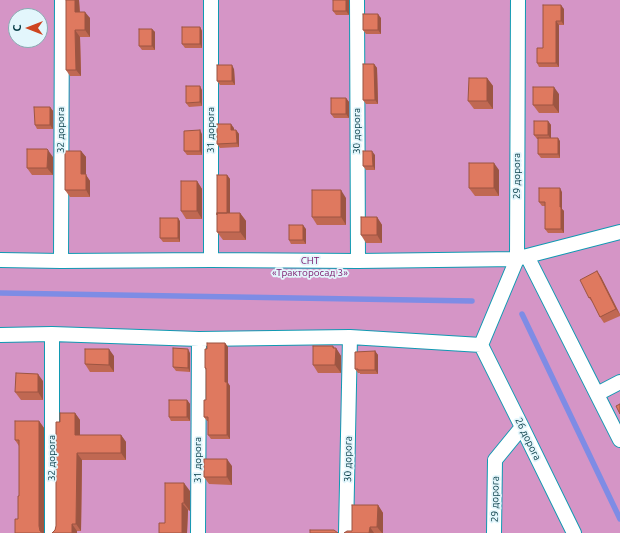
<!DOCTYPE html>
<meta charset="utf-8">
<style>
body{margin:0}
#map{position:relative;width:620px;height:533px;overflow:hidden;background:#73e4fe;font-family:Ubuntu,sans-serif}
canvas{display:block}
.north{position:absolute;left:8px;top:8px;width:40px;height:40px;box-sizing:border-box;background:#e3f6fc;border:1px solid #89aab2;border-radius:50%;rotate:270deg;font-size:11px;font-weight:700;line-height:16px;text-align:center;color:#013742}
.north::after{content:'';display:block;margin:auto;width:14px;height:18px;background:#ce4520;clip-path:polygon(50% 0,100% 100%,50% 72%,0 100%)}
</style>
<div id="map">
<canvas width="620" height="533"></canvas>
<div class="north">С</div>
</div>
<script>
const context = document.querySelector('canvas').getContext('2d');
context.lineJoin = 'round';
function paint(path, color) { context.fillStyle = color; context.fill(path, 'evenodd'); }
const shape = rows => new Path2D(rows.map(r => 'M' + r).join(''));
function trace(path, color, width, dash) { context.strokeStyle = color; context.lineWidth = width; context.lineCap = dash ? 'butt' : 'round'; context.setLineDash(dash || []); context.stroke(path); }
function drawText(font, color, halo, rows, align = 'center') {
  context.font = font + ' Ubuntu,sans-serif'; context.lineWidth = 3.5; context.setLineDash([]); context.textBaseline = 'middle'; context.strokeStyle = halo; context.fillStyle = color; for (const [text, x, y, turn = 0] of rows) {
    context.save(); context.translate(x, y); context.rotate((+turn || 0) * Math.PI / 180); context.textAlign = isNaN(turn) ? turn : align; if (halo) context.strokeText(text, 0, 0); context.fillText(text, 0, 0); context.restore();
  }
}
paint(shape([
 [0,0,620,0,620,533,0,533],
 [16,16,40,16,40,40,16,40]
]), '#d595c6');
trace(shape([
 [0,293,472,301],
 [522,314,620,519]
]), '#7e8ce5', 5.5);
const street = shape([
 [211,0,211,260],
 [357,0,358,261],
 [527,256,620,232],
 [0,260,61,261,211,260,358,261,517,259,527,256,620,440],
 [61,261,62,0],
 [52,334,52,533],
 [0,335,52,334,199,339,350,337,481,345],
 [481,345,517,259,518,0],
 [481,345,522,427,574,533],
 [597,394,620,382],
 [198,533,199,339],
 [346,533,350,337],
 [494,533,495,460,522,427]
]);
trace(street, '#1099b2', 16);
trace(street, '#fff', 14);
paint(shape([
 [79,0,80,12,90,18,90,37,80,37,81,76,70,76,66,70],
 [349,0,349,15,336,15,333,11],
 [543,5,564,9,564,25,559,25,559,67,539,67,537,63,543,48],
 [381,18,381,34,366,34,363,30],
 [200,27,202,31,202,48,185,48,182,44],
 [152,29,155,32,155,50,142,50,139,46],
 [374,64,377,68,378,104,366,104,363,100],
 [234,69,235,85,220,85,217,81],
 [487,78,493,86,493,109,474,109,468,101],
 [202,90,202,106,189,107,186,103],
 [559,94,559,113,539,113,533,105],
 [346,98,349,102,349,118,334,118,331,114],
 [50,107,53,111,53,129,37,129,35,125],
 [548,121,551,125,551,138,560,141,560,158,541,158,538,154,538,139,537,139,534,135],
 [234,128,234,130,236,130,239,134,239,147,220,148,217,144],
 [202,134,202,155,187,155,184,151],
 [81,151,86,157,86,175,90,181,90,197,70,197,65,190],
 [375,155,375,170,366,170,363,166],
 [53,157,53,175,32,175,27,168],
 [499,170,499,196,475,196,469,188],
 [227,175,230,179,230,213,240,213,246,221,246,240,223,240,217,232],
 [197,181,202,189,202,219,186,219,181,211],
 [562,192,562,209,564,211,564,233,548,233,545,229,545,206,542,206,539,202],
 [346,198,346,225,317,225,312,217],
 [377,217,382,225,382,243,366,243,361,235],
 [180,221,180,242,163,242,160,238],
 [306,229,306,244,291,244,289,240],
 [597,271,601,277,620,314,620,316,604,323,600,317,594,304,589,298],
 [225,343,228,347,228,383,230,386,230,439,211,439,208,435,208,421,207,421,204,417,206,400,206,370,205,368,207,349],
 [334,348,336,348,341,356,341,373,318,373,313,365],
 [375,351,378,355,378,374,360,374,360,373,358,373,355,369],
 [190,353,190,372,176,371,173,367],
 [114,356,114,372,90,372,85,364],
 [43,381,43,400,21,400,15,392],
 [187,400,190,404,190,421,171,421,169,417],
 [75,413,80,420,80,435,121,435,126,442,126,460,82,460,81,531,77,531,77,533,52,533,55,530,56,526,60,422],
 [39,421,44,428,44,533,18,519,19,496,19,446,15,440],
 [232,466,232,485,209,484,204,477],
 [190,491,190,511,188,510,187,533,159,533,165,523],
 [378,505,383,513,383,533,344,533,352,531]
]), '#c06852');
paint(shape([
 [75,0,79,0,80,18,75,12],
 [346,0,349,0,349,15,346,11],
 [561,5,564,9,564,25,561,21],
 [85,12,90,18,90,37,85,30],
 [378,14,381,18,381,34,378,30],
 [556,21,559,25,559,67,556,63],
 [200,27,202,31,202,48,200,44],
 [152,29,155,32,155,50,152,46],
 [75,30,80,37,81,76,76,70],
 [374,64,377,68,378,104,375,100],
 [232,65,234,69,235,85,232,81],
 [487,78,493,86,493,109,487,101],
 [200,86,202,90,202,106,200,102],
 [554,87,559,94,559,113,553,105],
 [346,98,349,102,349,118,346,114],
 [50,107,53,111,53,129,50,125],
 [548,121,551,125,551,139,548,135],
 [231,124,234,128,234,134,231,130],
 [200,130,202,134,202,155,200,151],
 [236,130,239,134,239,147,237,143],
 [558,138,560,141,560,158,558,154],
 [48,150,53,157,53,175,47,168],
 [81,151,86,157,86,175,90,181,90,197,86,190,81,174],
 [372,151,375,155,375,170,373,166],
 [494,163,499,170,499,196,494,188],
 [227,175,230,179,230,219,227,215],
 [197,181,202,189,202,219,197,211],
 [560,188,562,192,562,209,564,211,564,233,561,229,560,207],
 [341,190,346,198,346,225,341,217],
 [240,213,246,221,246,240,240,232],
 [377,217,382,225,382,243,377,235],
 [178,218,180,221,180,242,178,238],
 [303,225,306,229,306,244,303,240],
 [597,271,601,277,620,315,616,309],
 [225,343,228,347,228,383,230,386,230,439,227,435,225,382],
 [333,346,336,350,336,348,341,356,341,373,335,365],
 [109,349,114,356,114,372,109,365],
 [188,349,190,353,190,372,188,368],
 [375,351,378,355,378,374,375,370],
 [38,374,43,381,43,400,38,392],
 [187,400,190,404,190,421,187,417],
 [75,413,80,420,80,442,75,435],
 [39,421,44,428,44,533,42,533,40,531,39,526],
 [121,435,126,442,126,460,121,453],
 [77,453,82,460,81,531,76,524],
 [227,459,232,466,232,485,227,477],
 [184,483,190,491,190,511,184,503],
 [182,503,188,510,187,533,182,533],
 [378,505,383,513,383,533,382,533,377,527],
 [72,524,77,531,77,533,72,533],
 [370,527,374,533,369,533]
]), '#9c5542');
const building = shape([
 [66,0,75,0,75,12,85,12,85,30,75,30,76,70,66,70,66,0],
 [333,0,346,0,346,11,333,11,333,0],
 [543,5,561,5,561,21,556,21,556,63,537,63,537,48,543,48,543,5],
 [363,14,378,14,378,30,363,30,363,14],
 [182,27,200,27,200,44,182,44,182,27],
 [139,29,152,29,152,46,139,46,139,29],
 [363,64,374,64,375,100,363,100,363,64],
 [217,65,232,65,232,81,217,81,217,65],
 [469,78,487,78,487,101,468,101,469,78],
 [186,86,200,86,200,102,186,103,186,86],
 [533,87,554,87,553,105,533,105,533,87],
 [331,98,346,98,346,114,331,114,331,98],
 [34,107,50,107,50,125,35,125,34,107],
 [534,121,548,121,548,135,534,135,534,121],
 [217,124,231,124,231,130,236,130,237,143,217,144,217,124],
 [200,130,200,151,184,151,184,131,200,130],
 [538,138,558,138,558,154,538,154,538,138],
 [27,149,47,149,48,150,47,168,27,168,27,149],
 [65,151,81,151,81,174,86,174,86,190,65,190,65,151],
 [363,151,372,151,373,166,363,166,363,151],
 [469,163,494,163,494,188,469,188,469,163],
 [217,175,227,175,227,213,217,213,217,215,217,175],
 [181,181,197,181,197,211,181,211,181,181],
 [539,188,560,188,560,207,561,207,561,229,545,229,545,202,539,202,539,188],
 [312,190,341,190,341,217,312,217,312,190],
 [217,213,240,213,240,232,217,232,217,213],
 [361,217,377,217,377,235,361,235,361,217],
 [160,218,178,218,178,238,160,238,160,218],
 [289,225,303,225,303,240,289,240,289,225],
 [597,271,616,309,600,317,590,297,589,298,580,280,597,271],
 [207,343,225,343,225,382,227,382,227,435,208,435,208,417,204,417,204,400,206,400,206,368,205,368,205,349,207,349,207,343],
 [313,346,333,346,333,348,336,348,335,365,313,365,313,346],
 [173,348,188,349,188,368,173,367,173,348],
 [85,349,109,349,109,365,85,364,85,349],
 [375,351,375,370,358,370,358,369,355,369,355,352,375,351],
 [16,373,38,374,38,392,15,392,16,373],
 [169,400,187,400,187,417,169,417,169,400],
 [620,404,620,414,616,406,620,404],
 [60,413,75,413,75,435,121,435,121,453,77,453,76,524,72,524,72,533,52,533,55,530,56,526,56,422,60,422,60,413],
 [15,421,39,421,39,526,40,531,43,533,15,533,15,519,18,519,18,496,19,496,19,440,15,440,15,421],
 [204,459,227,459,227,477,204,477,204,459],
 [165,483,184,483,184,503,182,503,182,533,159,533,159,523,165,523,165,483],
 [352,505,378,505,377,527,370,527,369,533,344,533,347,531,352,531,352,505],
 [310,530,334,530,338,533,310,533,310,530]
]);
paint(building, '#df795f');
trace(building, '#9c5542', 1);
drawText('10px', '#013742', '#e3f6fc', [
 ["32 дорога",61,130,-90],
 ["31 дорога",211,130,-90],
 ["30 дорога",357,131,-90],
 ["29 дорога",517,176,-90],
 ["26 дорога",528,439,64],
 ["32 дорога",52,458,-90],
 ["30 дорога",348,459,-89],
 ["31 дорога",198,460,-90],
 ["29 дорога",495,499,-89]
]);
drawText('10px', '#7a136a', '#e3f6fc', [
 ["СНТ",310,261],
 ["«Тракторосад 3»",310,273]
]);
</script>
